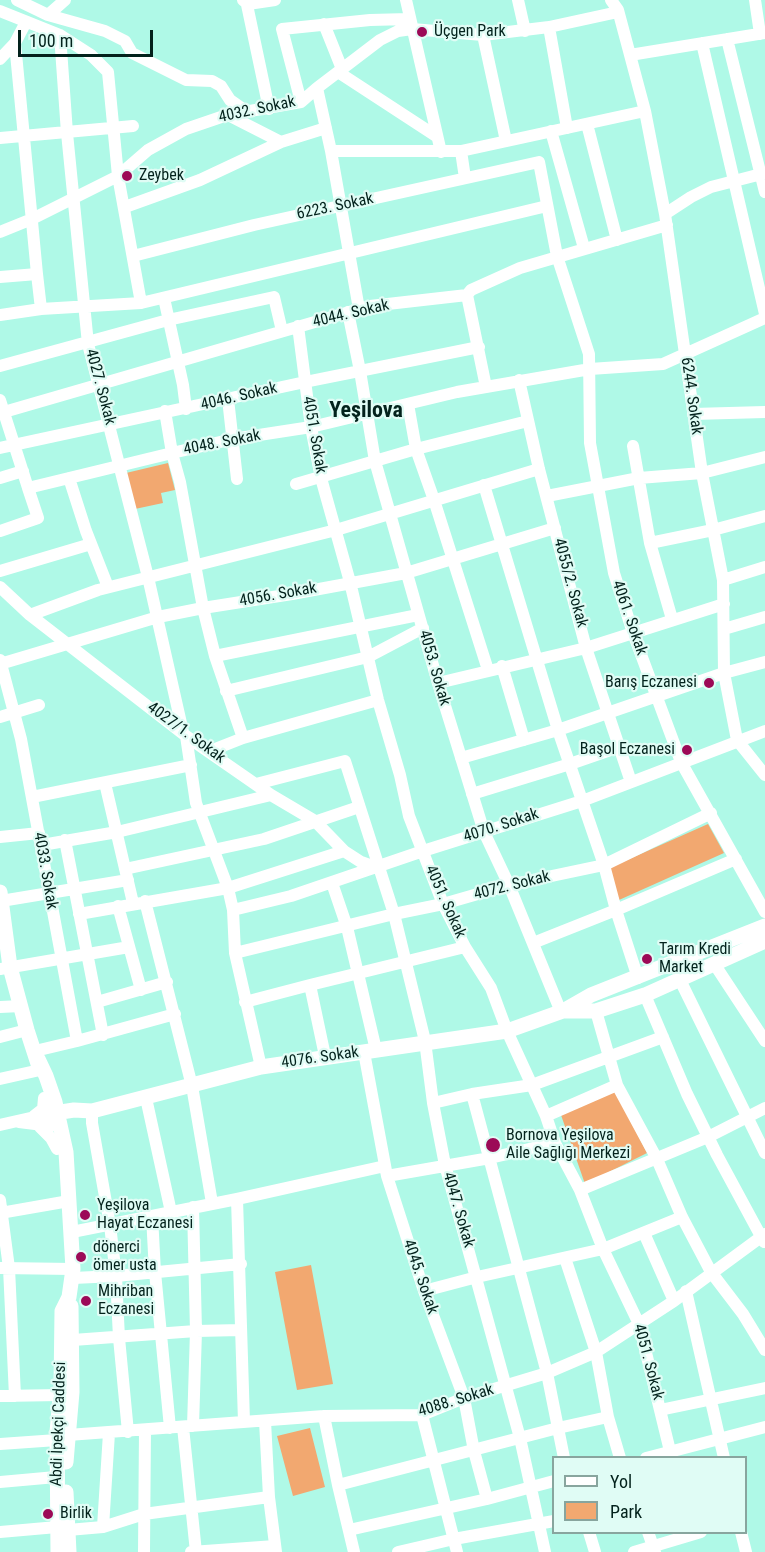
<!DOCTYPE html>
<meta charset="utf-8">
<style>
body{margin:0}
#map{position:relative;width:765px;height:1552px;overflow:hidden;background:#aff9e7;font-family:"Roboto Condensed",sans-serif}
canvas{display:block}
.legend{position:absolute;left:552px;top:1456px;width:195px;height:78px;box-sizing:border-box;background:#e0fcf5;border:2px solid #88a59e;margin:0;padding:8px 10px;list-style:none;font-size:18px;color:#03221c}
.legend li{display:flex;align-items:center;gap:12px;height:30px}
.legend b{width:30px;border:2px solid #88a59e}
.scale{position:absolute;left:18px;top:30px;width:135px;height:27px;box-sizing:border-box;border:3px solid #03221c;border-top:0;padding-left:8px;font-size:18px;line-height:21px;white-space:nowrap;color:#03221c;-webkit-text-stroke:4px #e0fcf5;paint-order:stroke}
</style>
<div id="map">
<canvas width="765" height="1552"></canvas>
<ul class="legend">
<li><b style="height:8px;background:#fff"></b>Yol</li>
<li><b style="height:16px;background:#f2a870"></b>Park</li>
</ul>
<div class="scale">100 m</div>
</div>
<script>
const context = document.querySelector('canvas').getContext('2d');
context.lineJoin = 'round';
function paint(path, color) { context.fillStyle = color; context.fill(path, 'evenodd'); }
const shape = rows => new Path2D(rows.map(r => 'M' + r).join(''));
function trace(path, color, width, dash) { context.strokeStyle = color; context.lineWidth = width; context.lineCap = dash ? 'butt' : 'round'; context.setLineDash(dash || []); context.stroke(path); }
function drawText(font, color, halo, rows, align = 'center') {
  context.font = font + ' "Roboto Condensed",sans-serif'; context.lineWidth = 4.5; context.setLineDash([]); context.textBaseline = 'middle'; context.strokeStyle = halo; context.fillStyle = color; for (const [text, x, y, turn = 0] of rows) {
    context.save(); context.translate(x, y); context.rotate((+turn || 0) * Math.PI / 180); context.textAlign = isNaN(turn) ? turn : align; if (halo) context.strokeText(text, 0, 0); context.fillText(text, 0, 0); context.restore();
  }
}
paint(shape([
 [168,463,175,490,161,493,163,503,135,509,126,473],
 [708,824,724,853,619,900,609,868],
 [614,1089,647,1153,585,1184,561,1115],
 [311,1265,333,1384,297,1390,275,1272],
 [310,1428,325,1487,293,1496,277,1436]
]), '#f2a870');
trace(shape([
 [17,0,48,15,105,31,125,41,132,53,186,80,212,81,221,86,230,100,247,112],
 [243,0,248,4,275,0],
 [246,0,269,109],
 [406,0,441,152],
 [518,0,525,31],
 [611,0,618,10,645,111,665,214,702,473,723,580,724,673,737,740,765,775],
 [755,0,760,34],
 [0,11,60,35,91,55,108,72,118,176,141,303],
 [48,15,65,0],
 [26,22,15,43,37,274],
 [324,24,342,69],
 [549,27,567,128],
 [60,35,67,133,88,344,148,577,183,732],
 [483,35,506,141],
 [727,39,765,192],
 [702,43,765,314],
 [630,55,765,33],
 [0,59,15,43],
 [338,72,436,136],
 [317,88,331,151,359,309],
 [301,102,282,29,370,20,409,19],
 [228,115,281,142],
 [587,124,617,240],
 [551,131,584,248],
 [0,138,133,126],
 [331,151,461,151,645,111],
 [461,151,465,178],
 [125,207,200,180,281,142,326,128],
 [665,214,691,197,711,187,765,173],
 [0,232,32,219,118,176,148,150,186,129,227,115,301,102,317,88,380,40,398,31,412,29,483,35,549,27,618,12],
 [133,256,254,225,539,162,557,256,589,354,590,443,614,573,633,633,681,762,765,912],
 [0,277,37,274,41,309],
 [467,295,486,387],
 [164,298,183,385,186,409],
 [348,312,360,371,375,461,438,683,484,832,509,885,561,1012],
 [0,315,41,309,141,303,547,206],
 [298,326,311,427,321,478,350,582,378,700,400,775,409,816,443,904,465,947,491,988,507,1031,546,1116,555,1143,580,1190,603,1249,639,1324,670,1451],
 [0,366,168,320,274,297,282,331],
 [519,380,539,469,586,648,631,782],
 [228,399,237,479],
 [0,400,28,488],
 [408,404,416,449,434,500,488,670],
 [165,411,172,453,180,482,203,608,215,656,243,738],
 [4,412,370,306,467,295,471,290,520,268,667,225],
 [693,414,765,412],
 [633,446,650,543,672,619],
 [0,448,305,382,479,347],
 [0,478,23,471],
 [69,478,86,531,108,587],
 [296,484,416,449,528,421],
 [484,485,558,730,604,865,616,910,638,978],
 [547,496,639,478,702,473,765,457],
 [0,531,38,518,28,488,172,453,233,439,311,427,457,392,590,369,663,364,765,318],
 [650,543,713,530,765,516],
 [0,571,91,544],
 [723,580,765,567],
 [0,587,30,615,186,736,271,795,315,821,344,851,361,862,378,868],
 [30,615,98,590,336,530,539,469],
 [724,629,765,617],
 [215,656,418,615],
 [0,660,21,739,77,1041,35,1051],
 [0,664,158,617,203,608,292,594,406,573,555,528],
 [502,666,524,740],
 [438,683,586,648,724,604],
 [226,691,368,657,423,628],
 [0,717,39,705],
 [186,736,196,803,228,888,233,910,235,953,261,1067],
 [210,751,243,738,378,700],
 [461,758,558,730,724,673,765,662],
 [105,783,133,903],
 [256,784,345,761,394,914,425,1041,433,1103,445,1165,520,1438,545,1552],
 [472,794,570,764,619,747],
 [32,797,191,765],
 [0,837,39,833],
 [65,840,103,1035],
 [42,845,117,832,271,795],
 [125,869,264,839,359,807],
 [332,883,347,927,376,1050],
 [1,901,128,880],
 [145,901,192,1086,212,1203],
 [118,906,141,990],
 [233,910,291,896,423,851,582,801,765,731],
 [79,914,228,888,344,851],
 [533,943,616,910,736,859],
 [235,953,394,914,443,904,509,885,604,865,711,813],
 [715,965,765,1041],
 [0,969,129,947],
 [680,980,765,1153],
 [310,985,325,1056],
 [645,995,687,1094,717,1155,764,1242],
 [97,1002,167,982],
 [245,1002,310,985,465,947],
 [0,1007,21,1006],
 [596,1011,617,1085,657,1159,682,1217,711,1272,743,1314,765,1350],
 [0,1037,27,1030],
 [77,1041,175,1014],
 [364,1052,387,1176,424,1291,464,1398,474,1451,487,1499],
 [0,1079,40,1070],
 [472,1094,547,1373,564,1458],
 [146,1098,171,1212],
 [433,1103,472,1094,532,1085,663,1037],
 [92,1111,92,1123,110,1225,116,1276,119,1338,128,1432],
 [34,1116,43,1109,44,1098],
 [546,1116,617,1085],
 [19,1122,51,1126],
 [0,1125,48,1114],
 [39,1126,51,1138,57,1149],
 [387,1176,490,1158,555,1143],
 [580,1190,708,1137,765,1108],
 [237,1199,244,1422],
 [0,1200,9,1268,15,1396],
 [193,1207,196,1331,193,1426],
 [0,1213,69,1201],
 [152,1216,155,1272,170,1428],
 [72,1232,237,1199,385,1166],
 [644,1233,674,1301],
 [565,1258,596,1352,608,1417,620,1458],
 [0,1268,73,1269],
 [73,1278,116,1276,241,1264],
 [424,1291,477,1277,603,1249,682,1217],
 [686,1291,724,1458],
 [73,1340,196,1331,241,1330],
 [0,1396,60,1395],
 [660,1410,765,1388],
 [422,1415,457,1552],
 [324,1416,338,1485,354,1552],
 [265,1421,269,1497,276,1552],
 [183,1427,196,1552],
 [68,1435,324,1416,422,1415,464,1398,547,1373,596,1352,674,1301,765,1234],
 [0,1444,57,1440],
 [646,1458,765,1427],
 [0,1482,56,1477],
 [338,1485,558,1428,608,1417],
 [103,1527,109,1433],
 [68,1530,103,1527,144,1514,269,1497],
 [349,1530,487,1499,554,1481],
 [0,1532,57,1527],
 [589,1532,595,1552],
 [648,1532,655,1552],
 [741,1532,746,1552],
 [144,1552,145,1430],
 [191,1552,275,1546],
 [398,1552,454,1539,554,1521],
 [634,1552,701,1532]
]), '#fff', 12);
trace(shape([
 [0,892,10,967,27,1030,39,1067],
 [566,1011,596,1011,645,995,765,941],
 [38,1059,46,1076,55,1102,66,1152,73,1269,69,1297,62,1311,61,1388,57,1432,58,1552],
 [48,1114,74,1110,92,1111,261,1067,507,1031,563,1011,591,995,765,926],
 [66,1462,72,1392,71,1306],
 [66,1492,69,1552]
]), '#fff', 15);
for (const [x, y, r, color] of [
 [422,32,6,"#9c0a57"],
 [127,176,6,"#9c0a57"],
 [709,683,6,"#9c0a57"],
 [687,750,6,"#9c0a57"],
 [647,959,6,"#9c0a57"],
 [493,1145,8,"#9c0a57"],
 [85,1215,6,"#9c0a57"],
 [81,1257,6,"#9c0a57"],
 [86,1301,6,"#9c0a57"],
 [48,1514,6,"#9c0a57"]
]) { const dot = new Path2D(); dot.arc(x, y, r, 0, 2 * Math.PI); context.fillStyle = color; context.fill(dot); trace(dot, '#e0fcf5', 2); }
drawText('16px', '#03221c', '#e0fcf5', [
 ["Üçgen Park",434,32],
 ["Zeybek",139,176],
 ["Barış Eczanesi",697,683,"right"],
 ["Başol Eczanesi",675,750,"right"],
 ["Tarım Kredi",659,950],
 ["Market",659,968],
 ["Bornova Yeşilova",506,1136],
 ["Aile Sağlığı Merkezi",506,1154],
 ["Yeşilova",97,1206],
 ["Hayat Eczanesi",97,1224],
 ["dönerci",93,1248],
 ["ömer usta",93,1266],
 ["Mihriban",98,1292],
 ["Eczanesi",98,1310],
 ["Birlik",60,1514]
], 'left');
drawText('16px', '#03221c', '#e0fcf5', [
 ["4032. Sokak",257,110,-12],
 ["6223. Sokak",335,207,-12],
 ["4044. Sokak",351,314,-13],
 ["4027. Sokak",100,387,75],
 ["6244. Sokak",691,396,82],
 ["4046. Sokak",239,397,-13],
 ["4051. Sokak",314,435,80],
 ["4048. Sokak",222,443,-11],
 ["4055/2. Sokak",570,583,75],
 ["4056. Sokak",278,595,-10],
 ["4061. Sokak",629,618,71],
 ["4053. Sokak",434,668,74],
 ["4027/1. Sokak",186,733,36],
 ["4070. Sokak",501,826,-18],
 ["4033. Sokak",45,871,80],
 ["4072. Sokak",512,886,-14],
 ["4051. Sokak",445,902,66],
 ["4076. Sokak",320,1058,-8],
 ["4047. Sokak",458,1210,74],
 ["4045. Sokak",420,1277,71],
 ["4051. Sokak",648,1362,75],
 ["4088. Sokak",456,1401,-17],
 ["Abdi İpekçi Caddesi",59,1424,-88]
]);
drawText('bold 22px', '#03221c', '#e0fcf5', [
 ["Yeşilova",366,411]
]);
</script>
